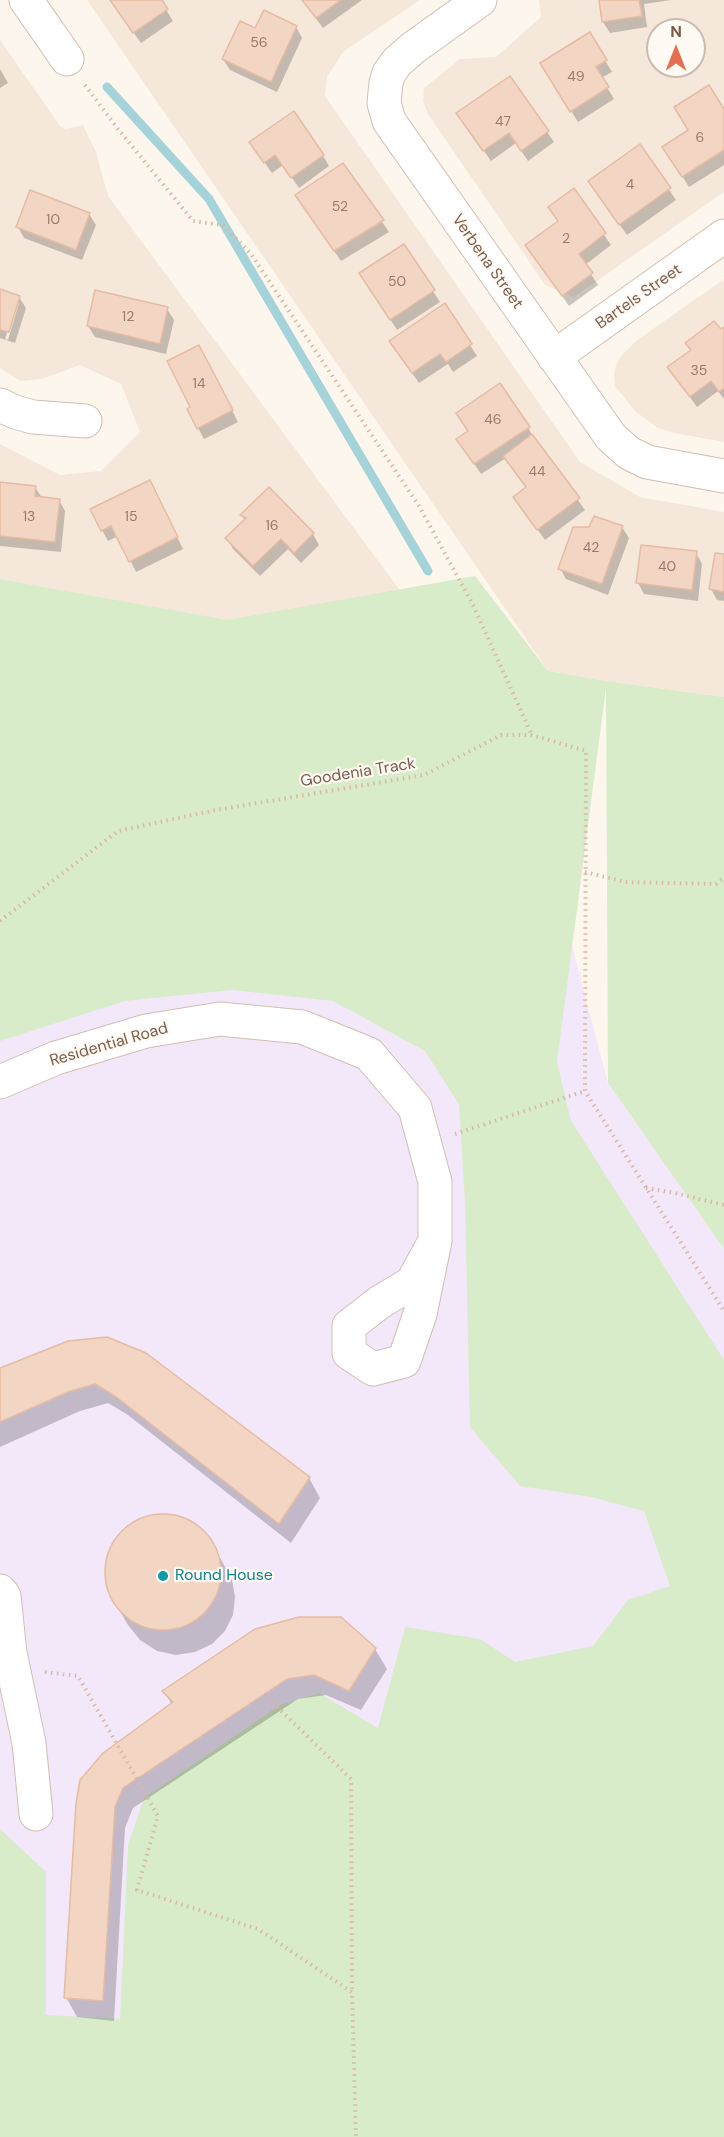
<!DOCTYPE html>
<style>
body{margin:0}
#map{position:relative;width:724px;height:2137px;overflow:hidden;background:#fdf6ec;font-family:"DM Sans",sans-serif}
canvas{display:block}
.north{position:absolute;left:646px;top:18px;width:60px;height:60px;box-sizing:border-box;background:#fffaf3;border:2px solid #cabbb1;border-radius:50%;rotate:0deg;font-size:16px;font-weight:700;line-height:24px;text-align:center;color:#7a5c4d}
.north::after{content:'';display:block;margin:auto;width:21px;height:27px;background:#e76f51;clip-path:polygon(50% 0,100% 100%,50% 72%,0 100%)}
</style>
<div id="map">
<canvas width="724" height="2137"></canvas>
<div class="north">N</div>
</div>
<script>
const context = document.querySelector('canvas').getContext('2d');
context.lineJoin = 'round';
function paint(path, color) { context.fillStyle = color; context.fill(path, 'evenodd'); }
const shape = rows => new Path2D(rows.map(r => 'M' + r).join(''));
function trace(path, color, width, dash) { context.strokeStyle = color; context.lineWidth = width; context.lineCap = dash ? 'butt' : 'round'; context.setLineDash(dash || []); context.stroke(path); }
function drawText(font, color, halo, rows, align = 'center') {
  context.font = font + ' "DM Sans",sans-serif'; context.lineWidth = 4.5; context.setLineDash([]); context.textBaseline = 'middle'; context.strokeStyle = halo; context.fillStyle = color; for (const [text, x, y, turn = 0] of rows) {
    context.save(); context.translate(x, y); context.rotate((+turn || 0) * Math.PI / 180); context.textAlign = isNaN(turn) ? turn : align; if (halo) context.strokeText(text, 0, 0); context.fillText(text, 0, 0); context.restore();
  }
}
paint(shape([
 [87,0,420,0,343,52,327,77,325,96,580,462,640,497,724,512,724,697,606,681,548,671],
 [539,0,724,0,724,192,574,297,545,285,428,114,423,101,424,88,460,59,496,57,541,17],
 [658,30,694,30,694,66,658,66],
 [0,40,60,126,66,129,83,125,96,152,108,196,453,662,0,579,0,444,60,475,101,471,140,432,121,384,80,365,42,379,21,381,0,368],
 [724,279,724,442,675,433,658,428,636,412,615,386,614,374,616,365,621,356,636,341]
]), '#f5e8da');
paint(shape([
 [0,641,516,732,608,1083,724,1249,724,2137,0,2137]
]), '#f3e8fa');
paint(shape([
 [475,576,548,671,606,681,724,697,724,1249,608,1083,606,688,557,1062,571,1121,724,1360,724,2137,0,2137,0,1829,46,1872,46,2015,120,2019,128,1845,144,1798,280,1705,319,1693,378,1728,405,1627,480,1639,515,1662,593,1646,628,1600,670,1586,644,1511,591,1497,520,1486,470,1427,465,1202,459,1104,425,1051,333,1001,232,990,125,1001,0,1041,0,579,227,620]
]), '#d8ecc9');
paint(shape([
 [110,0,160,0,173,21,141,43],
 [302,0,362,0,323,28],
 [594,0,671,0,644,4,647,27,610,33,603,22,600,0],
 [296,27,302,38,277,92,230,70,223,59,256,30],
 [589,34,612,72,601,78,614,99,578,122,548,74],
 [0,69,8,83,0,88],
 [724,111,724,165,689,187,671,158],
 [465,124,547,132,554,142,528,161,516,143,491,161],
 [640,146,676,200,627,235,596,192],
 [258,153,323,156,329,166,299,188,283,165,272,173],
 [343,165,389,232,341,261,304,206],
 [573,190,611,245,585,265,598,285,569,306,527,245,559,222],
 [89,214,96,225,82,260,24,238,18,227],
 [404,246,440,302,397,330,368,284],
 [0,291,19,297,26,308,15,343,0,338],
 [16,303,19,303,8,340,5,339],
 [444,305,477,356,453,372,448,364,419,383,397,352],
 [167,309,174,320,166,354,95,337,88,326],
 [724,329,724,399,718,391,697,407,676,378,691,351,687,343],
 [205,357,238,422,204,439,198,428,192,408],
 [528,427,534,439,585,510,545,540,515,498,527,489,506,458,481,474,465,450],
 [0,484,35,487,42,498,59,500,65,511,61,552,0,546],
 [269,490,313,534,319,545,301,563,288,549,260,576,233,549,227,538,245,521,242,515],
 [155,493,183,549,136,572,118,536,108,541,102,530],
 [622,527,629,538,608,595,566,579,560,568],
 [696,553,702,564,698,601,644,594,638,583],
 [724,556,724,601,717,600,711,589],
 [68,1343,309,1478,320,1498,291,1543,128,1415,108,1403,80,1411,0,1447,0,1370],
 [161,1515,179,1517,195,1525,209,1537,232,1580,235,1597,233,1615,225,1631,212,1644,195,1652,176,1655,157,1651,140,1640,128,1625,113,1599,106,1580,107,1561,114,1542,126,1527,143,1518],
 [375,1649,387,1669,361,1710,326,1695,298,1699,133,1808,125,1828,114,2021,77,2017,66,1997,77,1804,172,1705,164,1691]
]), '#0003');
trace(shape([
 [107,87,209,199,428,571]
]), '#a5d3da', 9);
const building = shape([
 [110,0,162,0,168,9,133,33,110,0],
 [302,0,341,0,316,18,302,0],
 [599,0,639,0,642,16,602,22,599,0],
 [264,10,297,26,271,82,222,59,240,21,255,28,264,10],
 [590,32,607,60,596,67,609,87,570,112,540,63,590,32],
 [510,76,549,131,521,151,509,133,483,151,456,113,510,76],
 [709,85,724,109,724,150,682,177,662,147,688,130,674,107,709,85],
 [294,111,324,155,291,178,275,155,264,163,249,142,294,111],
 [640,144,671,188,619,225,588,181,640,144],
 [343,163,384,220,334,251,295,195,343,163],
 [574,188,606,233,579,254,593,273,562,296,525,245,558,221,548,207,574,188],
 [30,190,90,213,76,250,16,227,30,190],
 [404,244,435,290,390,320,359,273,404,244],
 [0,289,20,296,9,332,0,330,0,289],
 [95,290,168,307,160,344,87,326,95,290],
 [445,303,472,344,446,362,440,354,412,373,389,341,445,303],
 [714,321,721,329,724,327,724,388,719,392,711,381,690,397,667,367,691,350,685,343,714,321],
 [199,345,233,410,197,429,187,409,190,407,167,361,199,345],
 [500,383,530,427,474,464,456,439,468,431,456,413,500,383],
 [532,434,580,498,537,530,513,497,526,487,503,456,532,434],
 [150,480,178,537,129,562,111,526,101,531,90,509,150,480],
 [0,482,36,486,35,496,60,499,55,542,0,536,0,482],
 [269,487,314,533,294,553,281,539,253,566,225,538,246,518,240,515,269,487],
 [594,516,623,526,602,584,558,569,573,527,589,527,594,516],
 [641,545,697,551,692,590,636,583,641,545],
 [715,553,724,554,724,592,709,589,715,553],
 [107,1337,146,1353,310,1477,279,1524,115,1396,95,1384,68,1392,0,1422,0,1368,68,1341,107,1337],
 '105 1572a58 58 0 1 1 116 0a58 58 0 1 1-116 0Z',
 [299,1617,341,1617,376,1648,349,1691,314,1675,287,1679,123,1788,115,1807,103,2001,64,1998,76,1803,80,1780,103,1753,173,1702,162,1691,255,1629,299,1617]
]);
paint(building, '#f3d5c3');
trace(building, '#e6bba3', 1.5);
const street = shape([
 [26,0,67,59],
 [480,0,413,48,397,62,389,73,386,83,384,103,389,121,611,437,629,453,647,462,724,476],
 [554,357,724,236],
 [0,405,15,412,33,417,85,421],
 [0,1082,56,1058,146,1031,220,1019,302,1027,369,1054,415,1108,435,1182,435,1241,420,1314,404,1361,373,1369,349,1353,349,1326,380,1302,412,1283,435,1241],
 [0,1591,4,1596,10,1653,29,1743,36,1814]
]);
trace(street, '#d1beb0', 35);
trace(shape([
 [85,85,118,129,193,221,223,225,251,254,419,506,472,603,532,735],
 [585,872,625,882,716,884,724,878],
 [0,921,118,831,216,810,424,775,501,735,532,735,586,751,585,1091,724,1311],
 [455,1134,585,1091],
 [646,1188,675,1193,724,1205],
 [45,1672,78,1676,158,1816,137,1890,258,1929,352,1992,356,2137],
 [264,1694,351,1779,352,1991]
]), '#d9b8a5', 4, [1.5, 4.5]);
trace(street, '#fff', 33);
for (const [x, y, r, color] of [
 [163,1576,6,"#0f9aa8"]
]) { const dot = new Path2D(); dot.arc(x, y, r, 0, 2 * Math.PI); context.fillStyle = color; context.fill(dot); trace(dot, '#fffaf3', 2); }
drawText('14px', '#987a6a', null, [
 ["56",259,43],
 ["49",576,77],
 ["47",503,122],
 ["6",700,138],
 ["4",630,185],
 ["52",340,207],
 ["10",53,220],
 ["2",566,239],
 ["50",397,282],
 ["12",128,317],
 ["35",699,371],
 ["14",199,384],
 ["46",493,420],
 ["44",537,472],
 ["13",29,517],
 ["15",131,517],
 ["16",272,526],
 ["42",591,548],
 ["40",667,567]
]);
drawText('16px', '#7a5c4d', '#fffaf3', [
 ["Verbena Street",487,262,55],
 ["Bartels Street",639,297,-35],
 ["Goodenia Track",358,773,-9],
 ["Residential Road",109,1045,-16]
]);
drawText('16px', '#0d838f', '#fffaf3', [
 ["Round House",175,1576]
], 'left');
</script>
